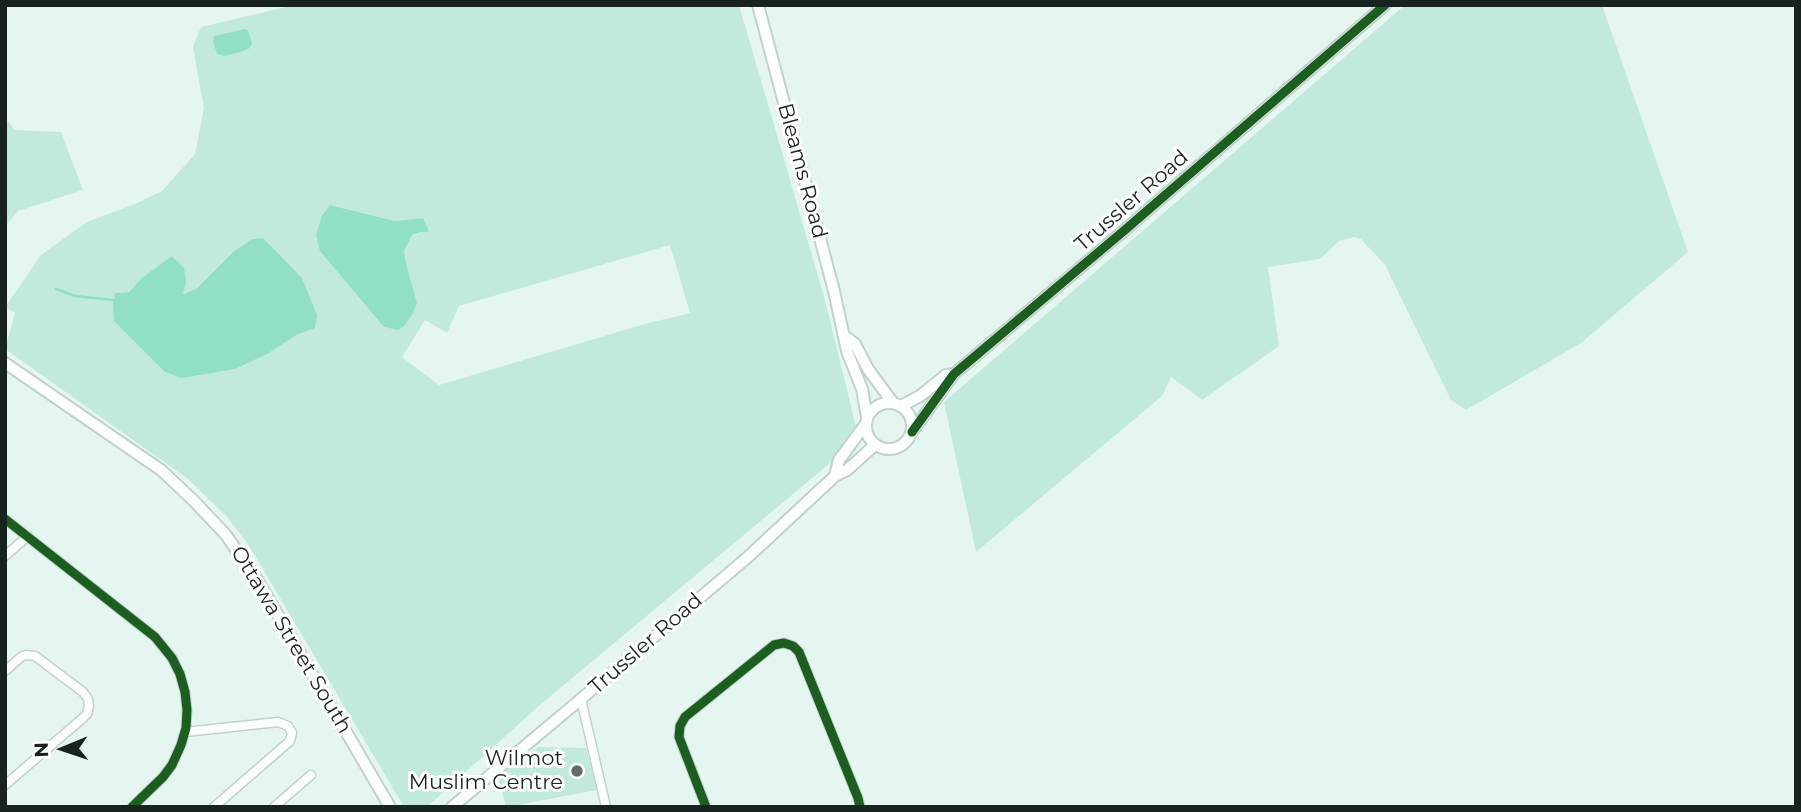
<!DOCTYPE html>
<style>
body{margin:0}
#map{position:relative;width:1801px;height:812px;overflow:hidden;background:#e5f6f0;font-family:Montserrat,sans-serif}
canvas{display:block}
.frame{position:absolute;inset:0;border:7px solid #18231f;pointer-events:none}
.north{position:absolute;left:28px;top:714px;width:70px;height:70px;-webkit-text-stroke:5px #fff;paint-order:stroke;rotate:268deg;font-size:19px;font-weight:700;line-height:28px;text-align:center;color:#18231f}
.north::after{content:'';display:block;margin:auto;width:24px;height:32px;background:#18231f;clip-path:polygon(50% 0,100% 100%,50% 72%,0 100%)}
</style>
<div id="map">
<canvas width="1801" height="812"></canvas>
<div class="frame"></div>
<div class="north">N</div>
</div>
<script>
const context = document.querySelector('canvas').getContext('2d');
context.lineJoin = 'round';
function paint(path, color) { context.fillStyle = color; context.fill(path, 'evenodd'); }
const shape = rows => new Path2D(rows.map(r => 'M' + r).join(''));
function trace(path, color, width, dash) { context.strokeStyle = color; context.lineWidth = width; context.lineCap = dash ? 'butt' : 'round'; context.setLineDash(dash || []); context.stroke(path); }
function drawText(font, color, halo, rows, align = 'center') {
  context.font = font + ' Montserrat,sans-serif'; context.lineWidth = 6; context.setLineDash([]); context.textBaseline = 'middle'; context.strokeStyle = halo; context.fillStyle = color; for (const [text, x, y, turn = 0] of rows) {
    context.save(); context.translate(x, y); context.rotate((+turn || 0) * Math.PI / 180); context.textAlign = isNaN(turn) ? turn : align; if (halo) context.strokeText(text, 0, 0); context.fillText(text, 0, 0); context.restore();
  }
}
paint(shape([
 [286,5,739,5,825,300,859,439,541,704,427,807,404,807,248,544,227,517,188,479,5,349,15,313,5,307,41,255,87,222,135,204,162,191,195,154,204,108,193,47,201,27,286,7],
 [330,205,395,221,423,218,420,232,412,235,404,251,407,268],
 [670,245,690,313,645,324,439,385,402,357,425,320,447,333,459,306],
 [233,252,298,334,269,353,115,293,129,292,182,294,196,289],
 [1405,5,1602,5,1688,252,1581,343,1466,410,1451,400,1385,265,1361,239,1354,237,1339,241,1320,259,1268,267,1279,346,1202,400,1171,377,1162,396,976,552,944,402],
 [5,118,15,130,61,132,83,190,18,211,5,226],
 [538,747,586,748,597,790,506,807,498,777]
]), '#c1eadc');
paint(shape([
 [245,29,248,31,252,43,250,48,243,51,225,56,217,54,213,41,214,36],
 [330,205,395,221,423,218,429,232,420,232,412,235,404,251,407,268,417,303,412,315,404,326,398,330,384,327,320,251,316,235,322,216],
 [263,238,302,278,317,315,315,328,298,334,269,353,235,369,182,378,165,372,114,321,113,305,115,293,129,292,142,278,172,256,184,268,186,283,183,294,196,289,233,252,252,239]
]), '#92dfc7');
trace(shape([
 [56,289,75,296,114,300]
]), '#92dfc7', 2.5);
const street = shape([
 [5,519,155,637,172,658,180,674,185,692,187,710,186,728,181,745,172,765,163,777,132,807],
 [5,556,28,536],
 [5,671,21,657,26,655,35,656,83,692,88,699,89,706,87,714,83,718,5,785],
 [581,699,606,807],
 [185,732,278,722,288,726,292,733,290,741,214,807],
 [274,807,311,775],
 [706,807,679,737,680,726,685,717,774,645,784,643,793,646,799,652,858,798,860,807]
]);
const secondary = shape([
 [758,5,834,291,847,351,862,389,867,417],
 [846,337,855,344,868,369,893,403],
 [5,363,161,470,194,501,226,535,258,581,390,807],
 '866 426a23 23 0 1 1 46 0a23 23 0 1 1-46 0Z',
 [901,406,920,396,946,375,954,374],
 [912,432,954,374,1126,229,1385,5],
 [835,476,839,460,865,425],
 [452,807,581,699,749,556,835,476,847,470,875,445]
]);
trace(street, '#c3d1cc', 11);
trace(secondary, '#c3d1cc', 14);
trace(street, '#fbfefd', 8);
trace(secondary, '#fbfefd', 10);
trace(shape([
 [912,432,954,374,1126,229,1385,5],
 [5,519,155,637,172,658,180,674,185,692,187,710,186,728,181,745,172,765,163,777,132,807],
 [706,807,679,737,680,726,685,717,774,645,784,643,793,646,799,652,858,798,860,807]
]), '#1b5e20', 9);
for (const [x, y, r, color] of [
 [577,771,7,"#606d68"]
]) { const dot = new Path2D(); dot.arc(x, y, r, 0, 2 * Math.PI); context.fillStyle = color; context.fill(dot); trace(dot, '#fff', 2.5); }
drawText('21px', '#18231f', '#fff', [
 ["Bleams Road",802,171,75],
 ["Trussler Road",1132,201,-41],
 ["Ottawa Street South",291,640,59],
 ["Trussler Road",646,644,-41]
]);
drawText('21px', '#18231f', '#fff', [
 ["Wilmot",563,759],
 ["Muslim Centre",563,783]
], 'right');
</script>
